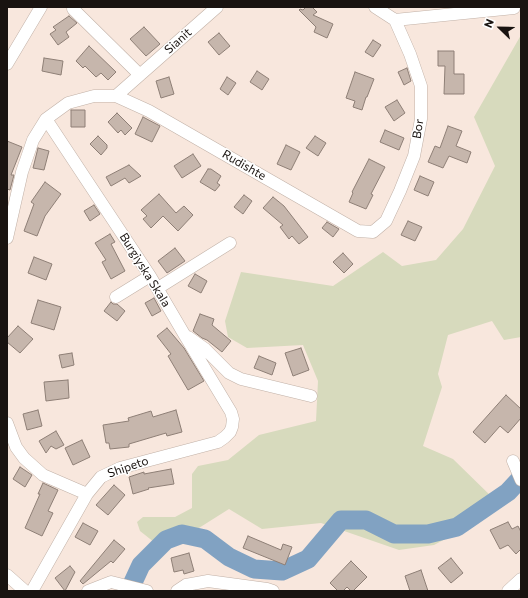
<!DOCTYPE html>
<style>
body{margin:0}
#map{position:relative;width:528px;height:598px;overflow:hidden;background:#f8e7dd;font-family:Commissioner,sans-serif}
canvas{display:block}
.frame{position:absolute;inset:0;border:8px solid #191310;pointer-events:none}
.north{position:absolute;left:480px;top:8px;width:40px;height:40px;-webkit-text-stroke:3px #fff;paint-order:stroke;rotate:293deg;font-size:11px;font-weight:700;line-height:16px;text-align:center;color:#191310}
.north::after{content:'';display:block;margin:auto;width:14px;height:18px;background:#191310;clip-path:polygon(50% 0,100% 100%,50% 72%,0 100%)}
</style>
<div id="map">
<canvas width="528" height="598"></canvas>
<div class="frame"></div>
<div class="north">N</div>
</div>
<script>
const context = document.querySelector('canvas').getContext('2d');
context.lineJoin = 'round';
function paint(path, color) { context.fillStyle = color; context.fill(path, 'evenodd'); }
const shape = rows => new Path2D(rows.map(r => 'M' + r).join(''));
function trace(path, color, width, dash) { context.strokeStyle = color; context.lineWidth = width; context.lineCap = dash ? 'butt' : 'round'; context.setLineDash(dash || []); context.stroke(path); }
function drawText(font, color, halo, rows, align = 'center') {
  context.font = font + ' Commissioner,sans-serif'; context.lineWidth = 3; context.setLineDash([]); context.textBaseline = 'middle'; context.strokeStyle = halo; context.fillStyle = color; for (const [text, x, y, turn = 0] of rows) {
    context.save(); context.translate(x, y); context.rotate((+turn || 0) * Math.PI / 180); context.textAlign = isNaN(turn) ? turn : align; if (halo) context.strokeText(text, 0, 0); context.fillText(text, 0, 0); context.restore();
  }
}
paint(shape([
 [521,35,521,337,504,340,492,321,448,335,438,374,442,387,423,446,453,459,495,500,479,521,434,545,399,550,321,523,262,529,229,509,164,550,140,531,137,522,143,517,175,517,192,508,192,474,198,466,228,460,259,435,316,421,318,381,303,345,247,348,228,337,225,321,241,272,333,286,383,252,402,266,436,260,463,229,495,166,474,117]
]), '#d7dabd');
trace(shape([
 [129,591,141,565,166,540,182,534,205,539,229,557,254,569,282,571,308,559,341,520,366,520,394,534,428,534,457,527,508,492,521,478]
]), '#81a2c2', 19);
const building = shape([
 [306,7,312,7,317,12,313,15,333,24,327,38,314,32,316,27,299,10,300,9,303,10,306,7],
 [69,16,77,23,66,32,69,37,58,45,50,34,56,30,53,27,69,16],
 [144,27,160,44,146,56,130,39,144,27],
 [219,33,230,46,219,55,208,42,219,33],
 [373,40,381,45,373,57,365,52,373,40],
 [89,46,116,72,108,80,101,73,96,77,85,66,83,68,76,61,89,46],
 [438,51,454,51,454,74,464,74,464,94,444,94,445,66,438,66,438,51],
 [44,58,63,61,61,75,42,71,44,58],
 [407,68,411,81,404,85,398,72,407,68],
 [257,71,269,79,262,90,250,82,257,71],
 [355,72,374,79,367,97,366,97,362,110,353,107,355,101,346,98,355,72],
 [169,77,174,94,161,98,156,81,169,77],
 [227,77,236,83,228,95,220,89,227,77],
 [397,100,405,113,394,121,385,107,397,100],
 [71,110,85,110,85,127,71,127,71,110],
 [117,113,132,128,125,135,121,130,118,133,108,122,117,113],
 [143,117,160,126,152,142,135,134,143,117],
 [448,126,462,131,456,146,471,152,467,163,449,156,443,168,428,162,435,146,440,148,448,126],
 [385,130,404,138,399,150,380,142,385,130],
 [98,136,107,145,107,148,101,155,90,144,98,136],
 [315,136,326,143,318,156,306,148,315,136],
 [7,141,22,147,11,175,14,175,10,190,7,189,7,141],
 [286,145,300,152,291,170,277,164,286,145],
 [38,148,49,151,44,170,33,168,38,148],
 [193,154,201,166,182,178,174,166,193,154],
 [369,159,385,167,371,194,373,195,366,209,349,202,353,193,352,192,369,159],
 [129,165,141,176,129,183,125,178,111,186,106,177,129,165],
 [208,169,211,169,221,176,217,183,220,185,215,191,200,182,208,169],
 [420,176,434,182,428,196,414,190,420,176],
 [45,182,61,194,45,216,37,236,24,231,34,204,31,202,45,182],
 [159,194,176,213,184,206,193,215,178,231,163,216,151,228,143,219,147,216,141,210,159,194],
 [244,195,252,201,243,214,234,207,244,195],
 [273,197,284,206,308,237,299,244,292,236,289,239,280,227,283,225,263,208,273,197],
 [94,205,100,214,90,221,84,211,94,205],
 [408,221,422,227,415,241,401,235,408,221],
 [327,222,339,229,333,237,322,228,327,222],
 [110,234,115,242,111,244,125,271,111,279,102,262,106,260,95,243,110,234],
 [175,248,185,261,167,273,158,261,175,248],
 [343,253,353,264,344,273,333,262,343,253],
 [34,257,52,264,46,280,28,273,34,257],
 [195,274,207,281,201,293,188,286,195,274],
 [154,298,161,311,152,316,145,303,154,298],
 [38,300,61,307,54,330,31,323,38,300],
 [111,302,113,304,117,304,125,311,117,321,104,311,111,302],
 [200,314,214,319,212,325,231,341,222,352,207,340,202,338,193,331,200,314],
 [18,326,33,339,20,353,7,342,7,338,18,326],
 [167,328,184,348,204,381,188,390,168,356,171,354,157,336,167,328],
 [301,348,309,370,293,376,285,353,301,348],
 [72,353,74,365,62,368,59,355,72,353],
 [259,356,276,363,272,375,254,368,259,356],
 [68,380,69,398,46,401,44,382,68,380],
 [506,395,521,409,521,418,508,433,500,426,485,443,473,432,506,395],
 [38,410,42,426,27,430,23,414,38,410],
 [176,410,182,432,167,436,166,433,129,444,129,447,110,449,109,443,106,443,103,425,129,421,128,418,151,411,153,417,176,410],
 [56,431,64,445,56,449,51,446,46,453,39,441,56,431],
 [82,440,90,457,73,465,65,448,82,440],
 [20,467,32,475,25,487,13,479,20,467],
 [171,469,174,484,148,488,149,489,133,494,129,477,144,472,144,474,171,469],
 [43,483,58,490,48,511,53,513,42,536,25,528,40,494,38,494,43,483],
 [114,485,125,495,108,515,96,505,114,485],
 [508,522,512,529,518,526,521,532,521,549,516,554,508,545,500,549,490,530,508,522],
 [83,523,98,531,90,545,75,537,83,523],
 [248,536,281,550,283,544,292,547,285,565,243,548,248,536],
 [114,540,125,549,113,563,111,561,83,584,80,581,114,540],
 [189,553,194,571,184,574,183,570,174,572,171,558,189,553],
 [451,558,463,573,451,583,438,568,451,558],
 [351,561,367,577,353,591,351,591,347,587,343,591,338,591,330,583,351,561],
 [70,566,75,572,65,591,55,578,70,566],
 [421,570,428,591,410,591,405,576,421,570]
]);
paint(building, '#c6b6ac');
trace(building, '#8e7f76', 1);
const minor = shape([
 [375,7,395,20,514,8],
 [73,9,140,75],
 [7,64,41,7],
 [116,96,149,111,358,231,373,232,386,221,400,191,414,156,421,119,421,86,410,54,395,20],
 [7,238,22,172,33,140,46,119,68,103,94,96,116,96,217,7],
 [158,288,230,243],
 [116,297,150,276],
 [188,337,205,349,229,373,241,379,311,396],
 [7,423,16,447,24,458,43,475,87,494],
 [513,461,521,480],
 [7,575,25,591],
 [32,591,87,494,101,477,120,468,218,442,225,437,230,432,232,427,233,419,231,412,184,334,150,276,46,119],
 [88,591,111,582,147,591],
 [177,591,186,585,208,581,267,589,273,591],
 [508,591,521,579]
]);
trace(minor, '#c1b1a7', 13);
trace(minor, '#fff', 12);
drawText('12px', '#191310', '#fff', [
 ["Sianit",178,41,-42],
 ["Bor",418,129,-81],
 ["Rudishte",244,165,30],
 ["Burgiyska Skala",145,270,58],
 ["Shipeto",128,467,-19]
]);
</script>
